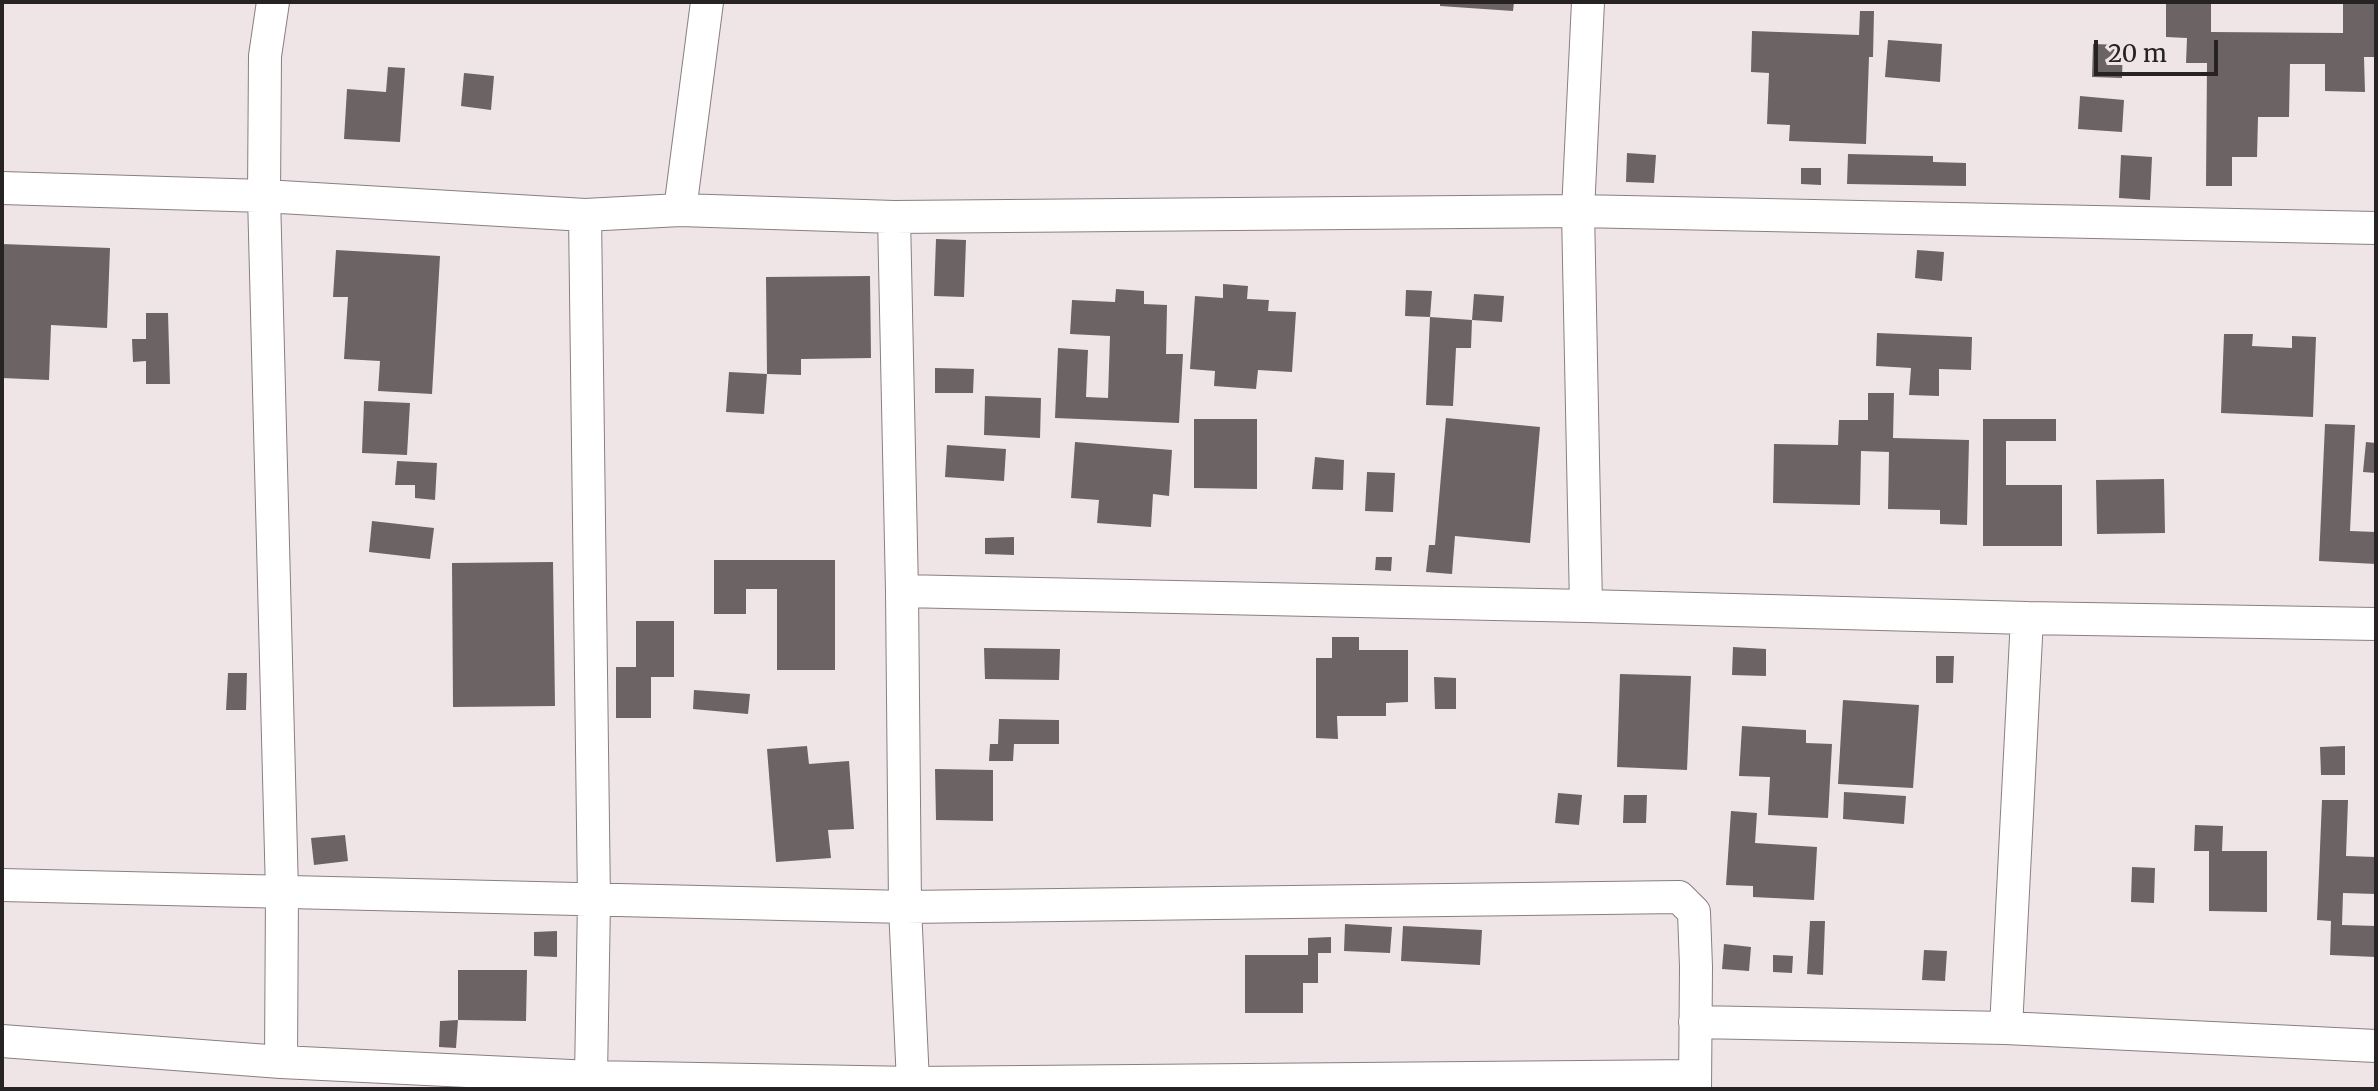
<!DOCTYPE html>
<style>
body{margin:0}
#map{position:relative;width:2378px;height:1091px;overflow:hidden;background:#efe5e7;font-family:Merriweather,serif}
canvas{display:block}
.frame{position:absolute;inset:0;border:4px solid #272324;pointer-events:none}
.scale{position:absolute;left:2094px;top:40px;width:124px;height:36px;box-sizing:border-box;border:4px solid #272324;border-top:0;padding-left:10px;font-size:24px;line-height:28px;white-space:nowrap;color:#272324;-webkit-text-stroke:6px #efe5e7;paint-order:stroke}
</style>
<div id="map">
<canvas width="2378" height="1091"></canvas>
<div class="frame"></div>
<div class="scale">20 m</div>
</div>
<script>
const context = document.querySelector('canvas').getContext('2d');
context.lineJoin = 'round';
function paint(path, color) { context.fillStyle = color; context.fill(path, 'evenodd'); }
const shape = rows => new Path2D(rows.map(r => 'M' + r).join(''));
function trace(path, color, width, dash) { context.strokeStyle = color; context.lineWidth = width; context.lineCap = dash ? 'butt' : 'round'; context.setLineDash(dash || []); context.stroke(path); }
paint(shape([
 [1440,2,1514,2,1513,11,1440,6],
 [2166,2,2211,2,2211,32,2343,33,2343,2,2376,2,2376,57,2364,57,2365,92,2325,91,2325,64,2290,64,2289,117,2258,117,2257,157,2232,157,2232,186,2206,186,2207,63,2186,63,2187,38,2166,37],
 [1860,11,1874,11,1873,57,1869,57,1866,144,1789,141,1790,125,1767,124,1769,73,1751,72,1752,31,1859,35],
 [1888,40,1942,44,1940,82,1885,77],
 [2093,44,2123,45,2122,78,2092,77],
 [388,67,405,68,400,142,344,139,347,89,386,92],
 [464,73,494,76,491,110,461,106],
 [2080,96,2124,100,2122,132,2078,129],
 [1627,153,1656,155,1654,183,1626,182],
 [1848,154,1933,156,1933,162,1966,163,1966,186,1847,184],
 [2121,155,2152,157,2150,200,2119,198],
 [1801,168,1821,168,1821,185,1801,184],
 [936,239,966,240,964,297,934,296],
 [2,244,110,248,107,328,51,325,49,380,2,378],
 [336,250,440,256,432,394,378,391,380,361,344,359,348,297,333,297],
 [1917,250,1944,252,1942,281,1915,278],
 [870,276,871,358,801,359,801,375,767,374,766,277],
 [1223,284,1248,286,1247,299,1269,300,1268,311,1296,312,1292,372,1258,370,1256,389,1214,386,1215,371,1190,369,1195,296,1223,298],
 [1116,289,1144,291,1144,304,1167,305,1166,354,1183,354,1179,423,1055,418,1058,348,1088,350,1086,397,1108,398,1110,336,1070,334,1072,300,1115,302],
 [1406,290,1432,291,1430,317,1405,316],
 [1474,294,1504,296,1502,322,1472,320],
 [146,313,168,313,170,384,146,384,146,361,133,362,132,339,146,339],
 [1430,317,1472,320,1471,348,1456,348,1453,406,1426,405],
 [1877,333,1972,337,1971,370,1939,369,1939,396,1909,395,1911,368,1876,366],
 [2224,334,2253,334,2252,346,2292,348,2292,336,2316,337,2313,417,2221,413],
 [935,368,974,369,973,393,935,393],
 [729,372,767,374,764,414,726,412],
 [1868,393,1894,393,1893,438,1969,440,1967,525,1940,524,1940,510,1888,509,1889,452,1861,451,1860,505,1773,503,1774,444,1838,445,1839,420,1868,420],
 [985,396,1041,398,1040,438,984,435],
 [364,401,410,403,407,455,362,453],
 [1446,418,1540,427,1530,543,1455,536,1452,574,1426,572,1429,545,1435,545],
 [1194,419,1257,419,1257,489,1194,488],
 [1983,419,2056,419,2056,441,2006,441,2006,485,2062,485,2062,546,1983,546],
 [2325,424,2355,425,2350,531,2376,532,2376,564,2319,561],
 [1075,442,1172,450,1169,496,1153,494,1151,527,1097,523,1099,500,1071,498],
 [2366,442,2376,443,2376,473,2363,472],
 [947,445,1006,449,1004,481,945,477],
 [1315,457,1344,460,1343,490,1312,489],
 [397,461,437,463,435,500,415,498,415,485,395,485],
 [1367,472,1395,473,1393,512,1365,511],
 [2164,479,2165,533,2097,534,2096,480],
 [372,521,434,528,430,559,369,552],
 [1014,537,1014,555,985,554,985,538],
 [1376,557,1392,557,1391,571,1375,570],
 [714,560,835,560,835,670,777,670,777,589,746,589,746,614,714,614],
 [553,562,555,706,453,707,452,563],
 [636,621,674,621,674,677,651,677,651,718,616,718,616,667,636,667],
 [1332,637,1359,637,1359,650,1408,650,1408,702,1386,703,1386,716,1337,716,1338,739,1316,738,1316,658,1332,658],
 [1733,647,1766,649,1766,676,1732,675],
 [984,648,1060,649,1059,680,985,679],
 [1936,656,1954,656,1953,683,1936,683],
 [228,673,247,673,246,710,226,710],
 [1620,674,1691,676,1687,770,1617,767],
 [1434,677,1456,678,1456,709,1435,709],
 [694,690,750,694,748,714,693,709],
 [1843,700,1919,705,1913,788,1838,784],
 [999,719,1059,720,1059,744,1014,744,1013,761,989,761,990,744,998,744],
 [1742,726,1806,730,1806,743,1832,744,1828,818,1768,815,1770,777,1739,776],
 [807,746,809,764,849,761,854,829,828,830,831,858,776,862,767,749],
 [2345,746,2345,775,2321,775,2320,747],
 [935,769,993,770,993,821,936,820],
 [1844,792,1906,796,1904,824,1843,819],
 [1558,793,1582,795,1579,825,1555,823],
 [1624,795,1647,795,1646,823,1623,823],
 [2322,800,2348,800,2346,856,2376,857,2376,894,2343,893,2342,925,2376,926,2376,957,2330,955,2331,921,2317,920],
 [1731,811,1757,813,1755,843,1817,847,1814,900,1753,897,1753,886,1726,885],
 [2195,825,2223,826,2222,851,2267,851,2267,912,2209,911,2209,851,2194,851],
 [345,835,348,861,314,865,311,838],
 [2132,867,2155,868,2154,903,2131,902],
 [1810,921,1825,921,1823,975,1807,974],
 [1345,924,1392,927,1390,953,1344,951],
 [1403,926,1482,930,1480,965,1401,961],
 [557,931,557,957,534,956,534,932],
 [1331,937,1331,953,1318,953,1318,983,1303,983,1303,1013,1245,1013,1245,955,1308,955,1308,938],
 [1724,944,1751,947,1749,971,1722,969],
 [1924,950,1947,951,1945,981,1922,980],
 [1773,955,1793,956,1792,973,1773,972],
 [458,970,527,970,526,1021,458,1020],
 [458,1020,456,1048,439,1047,440,1021]
]), '#6c6365');
const street = shape([
 [273,2,265,56,264,196,282,892,281,1062],
 [2,188,264,196,585,215,680,210,894,217,1578,211,2376,228],
 [680,210,707,2],
 [585,215,594,901,591,1077],
 [894,217,902,591,905,907,913,1083],
 [902,591,1586,606,2027,618,2376,624],
 [1586,606,1578,211,1588,2],
 [2,885,905,907,1679,897,1694,912,1696,967,1695,1089],
 [1695,1022,2006,1028,2376,1046],
 [2006,1028,2027,618],
 [2,1041,281,1062,591,1077,913,1083,1694,1076]
]);
trace(street, '#887f81', 34);
trace(street, '#fff', 32);
</script>
